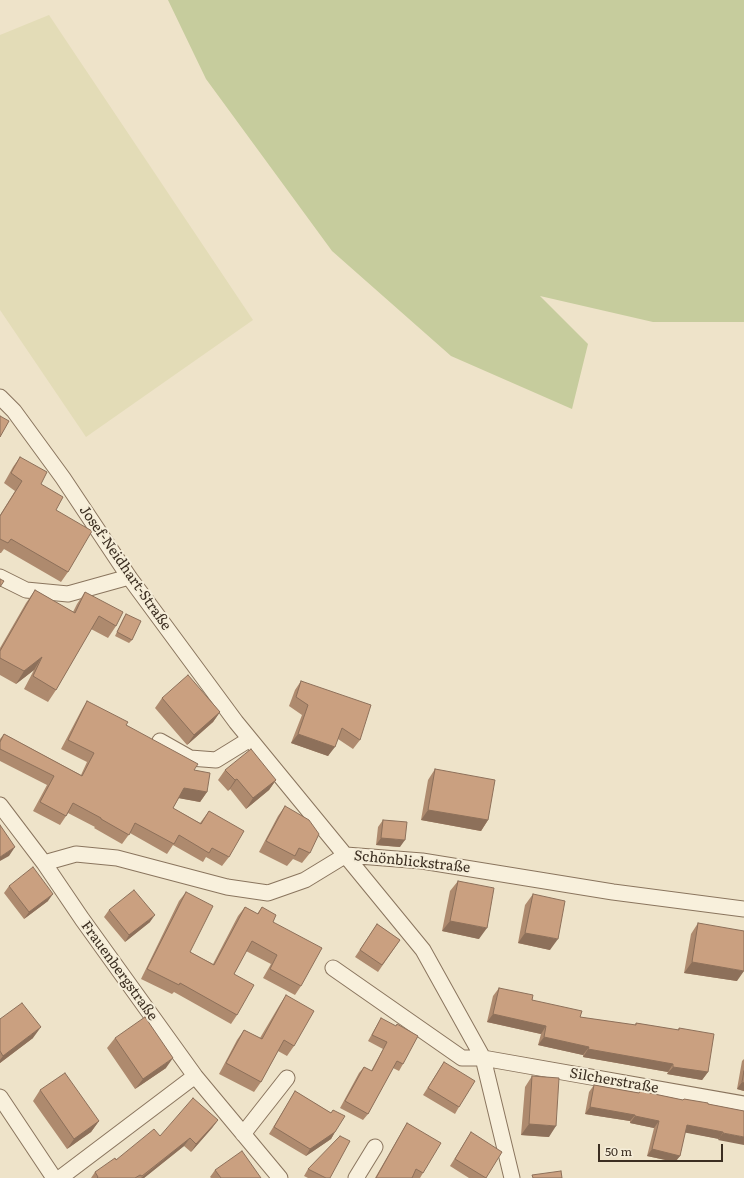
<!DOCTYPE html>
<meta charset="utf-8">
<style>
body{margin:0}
#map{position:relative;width:744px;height:1178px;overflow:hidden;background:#eee3c9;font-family:Literata,serif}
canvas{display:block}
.scale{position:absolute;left:598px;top:1144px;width:125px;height:18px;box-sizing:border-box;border:2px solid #3b2e21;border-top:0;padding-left:5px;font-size:12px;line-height:14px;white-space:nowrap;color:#3b2e21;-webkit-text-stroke:3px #f5edd8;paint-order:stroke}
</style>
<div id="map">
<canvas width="744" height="1178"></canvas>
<div class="scale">50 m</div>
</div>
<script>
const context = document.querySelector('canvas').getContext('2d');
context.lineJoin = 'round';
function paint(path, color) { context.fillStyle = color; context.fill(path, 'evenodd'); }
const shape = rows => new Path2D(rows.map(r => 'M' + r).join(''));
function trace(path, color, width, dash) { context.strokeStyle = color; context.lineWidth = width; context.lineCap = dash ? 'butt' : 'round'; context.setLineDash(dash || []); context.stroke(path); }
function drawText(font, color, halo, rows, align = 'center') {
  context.font = font + ' Literata,serif'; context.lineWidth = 4; context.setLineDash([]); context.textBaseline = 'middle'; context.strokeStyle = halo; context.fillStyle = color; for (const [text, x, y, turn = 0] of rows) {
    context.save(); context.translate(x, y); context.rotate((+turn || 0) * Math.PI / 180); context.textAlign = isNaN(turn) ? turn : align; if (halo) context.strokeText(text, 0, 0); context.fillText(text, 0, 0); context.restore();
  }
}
paint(shape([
 [49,15,253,320,86,437,0,310,0,35]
]), '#e3dcb7');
paint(shape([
 [168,0,744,0,744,322,653,322,540,296,588,344,572,409,451,356,332,251,206,79]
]), '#c6cc9d');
const street = shape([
 [0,397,14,411,63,478,129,577,236,722,423,950,483,1058,512,1178],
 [0,577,26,590,68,594,129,577],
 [160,741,190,758,216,760,250,739],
 [0,805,44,863,82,919,195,1076,280,1178],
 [44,863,76,854,117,858,227,887,268,893,305,880,346,855,422,861,613,892,744,909],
 [333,968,462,1058,483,1058,744,1104],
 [0,1097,54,1178],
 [243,1134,287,1078],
 [60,1178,195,1076],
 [356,1178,375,1147]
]);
trace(street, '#8a755e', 17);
trace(street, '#f8f0dc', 15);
paint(shape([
 [20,457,41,484,56,510,68,572,61,582,4,549,1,553,0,553,0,515,15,491,4,483,13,467],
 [35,590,73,612,77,604,85,592,116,626,108,638,91,629,56,690,48,702,24,689,34,670,16,684,0,675,0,648,26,603],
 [126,614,132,640,129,643,115,636,124,617],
 [301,681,360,740,353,749,338,739,328,756,291,743,302,715,289,706,295,690],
 [162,698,220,712,213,722,187,745,155,708],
 [87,701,126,725,194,770,207,792,200,802,179,798,173,808,200,823,209,811,229,857,222,866,206,857,203,862,173,845,167,854,130,833,122,844,94,828,95,827,68,813,60,825,33,811,47,785,0,761,0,739,4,734,81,775,87,762,61,749,81,711],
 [435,769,488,820,481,831,421,820,428,780],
 [225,770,276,780,269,790,246,809,230,789,228,791,218,780],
 [285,806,310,853,302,863,293,859,287,866,259,852,278,816],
 [383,820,400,847,376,845,378,827],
 [458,881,479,939,442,931,450,891],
 [9,886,48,901,24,919,4,893],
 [186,892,190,952,213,964,238,916,245,907,257,914,262,907,273,922,301,986,295,995,263,978,271,964,246,951,234,974,237,1015,231,1024,174,992,172,994,141,979,179,901],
 [533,894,550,950,518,943,525,905],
 [109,910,150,922,125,942,104,917],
 [698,923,737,981,684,973,691,934],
 [377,924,400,940,378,972,355,957],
 [499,988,580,1017,635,1025,636,1023,678,1030,679,1028,708,1072,702,1080,667,1074,668,1072,583,1057,583,1055,538,1045,541,1034,487,1022,493,996],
 [286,995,294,1046,287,1056,278,1051,261,1082,254,1092,219,1074,237,1040,244,1030,260,1038,279,1006],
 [381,1018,403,1064,399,1071,393,1068,368,1114,363,1120,340,1108,359,1073,364,1067,371,1071,383,1049,368,1041,377,1025],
 [0,1019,33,1038,0,1063],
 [115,1038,166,1068,135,1089,107,1048],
 [744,1059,744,1091,737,1089,742,1061],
 [444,1062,459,1107,455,1114,423,1095],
 [532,1076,549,1137,521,1135,525,1087],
 [594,1085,639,1093,640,1091,683,1100,684,1099,708,1104,744,1111,718,1140,719,1139,685,1132,680,1156,675,1162,647,1156,654,1128,630,1123,630,1121,585,1114,589,1092],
 [40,1090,99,1121,91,1132,67,1149,33,1101],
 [295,1091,331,1113,335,1132,331,1139,306,1156,269,1134,291,1098],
 [218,1120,212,1128,191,1152,184,1146,144,1178,91,1178,95,1172,116,1160],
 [407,1123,423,1173,420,1178,375,1178,401,1133],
 [471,1132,486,1178,469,1178,450,1166],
 [308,1169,330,1178,308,1178,304,1176],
 [215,1170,261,1178,211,1178,210,1177]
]), '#ae8a6e');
paint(shape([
 [42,657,34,670,16,684,24,671],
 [220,712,213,722,187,745,194,735],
 [298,734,335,747,328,756,291,743],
 [237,779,230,789,228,791,235,780],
 [276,780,269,790,246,809,253,798],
 [184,788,207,792,200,802,178,798],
 [428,810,488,820,481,831,421,820],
 [381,838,405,840,400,847,376,845],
 [15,847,9,856,0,861,0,857],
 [53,894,48,901,24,919,29,912],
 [155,915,150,922,125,942,129,935],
 [450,921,487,928,479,939,442,931],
 [525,933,558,939,550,950,518,943],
 [692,962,744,971,737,981,684,973],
 [493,1014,546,1026,541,1034,487,1022],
 [41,1027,33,1038,0,1063,0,1060,3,1056],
 [544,1037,589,1047,583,1055,538,1045],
 [588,1049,673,1064,668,1072,583,1057],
 [173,1058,166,1068,135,1089,143,1079],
 [673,1067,708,1072,702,1080,667,1074],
 [742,1082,744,1083,744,1091,737,1089],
 [590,1107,635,1115,630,1121,585,1114],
 [635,1116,659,1121,654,1128,630,1123],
 [218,1120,212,1128,191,1152,196,1144],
 [99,1121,91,1132,67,1149,74,1139],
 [529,1124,556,1126,549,1137,521,1135],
 [687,1125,723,1132,719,1139,682,1132],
 [335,1132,331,1139,306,1156,310,1149],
 [723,1133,744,1137,744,1145,718,1140],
 [190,1138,184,1146,144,1178,141,1178],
 [652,1149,680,1156,675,1162,647,1156]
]), '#8d705a');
const building = shape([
 [0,416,9,421,0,437,0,416],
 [20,457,47,472,41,484,63,497,56,510,92,531,68,572,11,539,8,543,0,539,0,516,22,481,11,473,20,457],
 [0,579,4,581,0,587,0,579],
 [35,590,75,613,85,592,123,612,116,626,99,616,56,690,33,676,42,657,24,671,0,658,0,651,35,590],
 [126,614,141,621,132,640,117,632,126,614],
 [188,675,220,712,194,735,162,698,188,675],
 [301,681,371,705,360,740,342,728,335,747,298,734,308,705,296,697,301,681],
 [87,701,128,722,126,725,198,764,194,770,210,773,207,792,184,788,173,808,201,824,209,811,244,831,229,857,212,848,209,853,179,835,174,844,135,823,129,835,101,819,101,818,73,803,66,816,40,802,54,776,0,749,0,742,4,734,82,776,94,753,68,740,87,701],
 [251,749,276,780,253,798,237,779,235,780,225,770,251,749],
 [435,769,495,780,488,820,428,810,435,769],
 [285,806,309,820,319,834,310,853,299,848,295,856,266,841,285,806],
 [383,820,407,822,405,840,381,838,383,820],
 [0,825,15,847,0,857,0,825],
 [33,867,53,894,29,912,9,886,33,867],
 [458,881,494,888,487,928,450,921,458,881],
 [134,890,155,915,129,935,109,910,134,890],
 [186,892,213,906,190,952,214,965,245,907,258,914,262,907,276,915,273,922,322,948,301,986,270,969,277,955,252,941,234,974,254,985,237,1015,180,983,179,985,147,969,186,892],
 [533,894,565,901,558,939,525,933,533,894],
 [698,923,744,931,744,971,692,962,698,923],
 [377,924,400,940,382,965,360,950,377,924],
 [499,988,533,995,532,1000,582,1011,580,1017,636,1025,636,1023,679,1030,679,1028,714,1034,708,1072,673,1067,673,1064,588,1049,589,1047,544,1037,546,1026,493,1014,499,988],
 [286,995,314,1011,294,1046,284,1040,261,1082,226,1063,244,1030,262,1039,286,995],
 [22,1003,41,1027,3,1056,0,1051,0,1019,22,1003],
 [145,1017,173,1058,143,1079,115,1038,145,1017],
 [381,1018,396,1026,397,1024,418,1036,403,1064,397,1061,368,1114,345,1101,364,1067,372,1071,387,1042,372,1035,381,1018],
 [444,1062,475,1081,459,1107,428,1088,444,1062],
 [744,1071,744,1083,742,1082,744,1071],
 [65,1073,99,1121,74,1139,40,1090,65,1073],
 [532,1076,559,1078,556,1126,529,1124,532,1076],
 [594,1085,639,1093,640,1091,683,1100,684,1099,708,1103,708,1104,744,1111,744,1137,723,1133,723,1132,687,1125,680,1156,652,1149,659,1121,635,1116,635,1115,590,1107,594,1085],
 [295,1091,331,1113,333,1110,345,1116,335,1132,310,1149,274,1127,295,1091],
 [193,1098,218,1120,196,1144,190,1138,142,1176,140,1175,135,1178,97,1178,98,1177,95,1172,115,1158,116,1160,154,1129,160,1136,193,1098],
 [407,1123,441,1143,423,1173,416,1169,412,1178,376,1178,407,1123],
 [471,1132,502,1152,486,1178,455,1159,471,1132],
 [340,1136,350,1141,330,1178,326,1178,308,1169,340,1136],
 [242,1151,261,1178,221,1178,215,1170,242,1151],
 [561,1171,562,1178,533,1178,532,1175,561,1171]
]);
paint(building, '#caa080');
trace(building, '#8d705a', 1);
drawText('14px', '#3b2e21', '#f5edd8', [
 ["Josef-Neidhart-Straße",125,568,55],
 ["Schönblickstraße",412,862,6],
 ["Frauenbergstraße",119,971,54],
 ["Silcherstraße",614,1081,10]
]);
</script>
